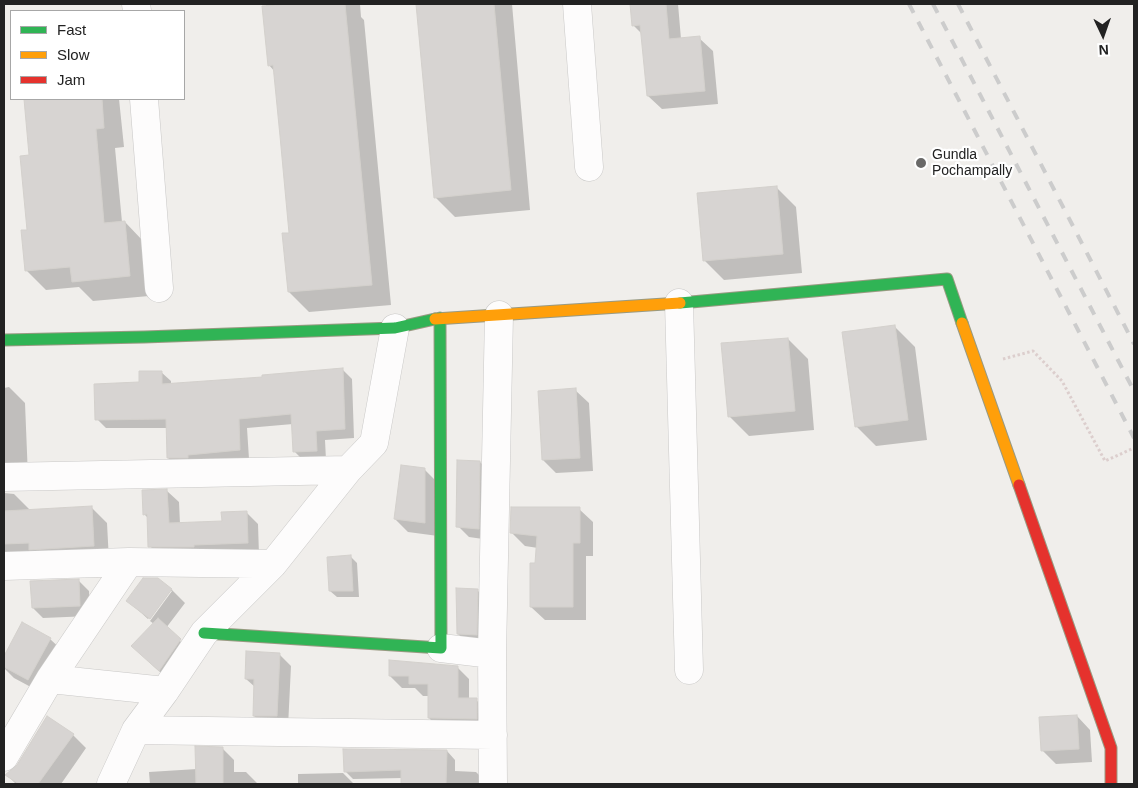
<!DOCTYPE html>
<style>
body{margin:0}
#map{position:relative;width:1138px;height:788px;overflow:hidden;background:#f0eeeb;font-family:Arial,sans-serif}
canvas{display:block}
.frame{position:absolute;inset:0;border:5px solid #222;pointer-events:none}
.legend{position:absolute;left:10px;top:10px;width:175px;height:90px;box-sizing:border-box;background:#fff;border:1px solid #a7a7a7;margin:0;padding:6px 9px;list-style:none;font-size:15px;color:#222}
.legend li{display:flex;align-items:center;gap:10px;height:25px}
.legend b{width:25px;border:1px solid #a7a7a7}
.north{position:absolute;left:1078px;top:10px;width:50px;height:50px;-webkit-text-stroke:4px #fff;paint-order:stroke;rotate:177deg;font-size:14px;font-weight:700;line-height:20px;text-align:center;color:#222}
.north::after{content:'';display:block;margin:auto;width:18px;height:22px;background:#222;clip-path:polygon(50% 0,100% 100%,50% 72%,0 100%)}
</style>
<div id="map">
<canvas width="1138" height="788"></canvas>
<div class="frame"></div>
<ul class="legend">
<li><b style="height:6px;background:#30b455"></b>Fast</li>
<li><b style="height:6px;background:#ff9f0a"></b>Slow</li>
<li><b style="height:6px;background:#e5322d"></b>Jam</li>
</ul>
<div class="north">N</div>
</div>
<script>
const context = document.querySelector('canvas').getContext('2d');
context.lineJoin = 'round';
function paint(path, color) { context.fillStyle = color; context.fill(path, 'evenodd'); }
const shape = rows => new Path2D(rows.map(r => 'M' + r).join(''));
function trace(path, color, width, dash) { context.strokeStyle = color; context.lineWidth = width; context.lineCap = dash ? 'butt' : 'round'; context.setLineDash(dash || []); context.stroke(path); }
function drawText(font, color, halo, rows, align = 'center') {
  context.font = font + ' Arial,sans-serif'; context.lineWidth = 4.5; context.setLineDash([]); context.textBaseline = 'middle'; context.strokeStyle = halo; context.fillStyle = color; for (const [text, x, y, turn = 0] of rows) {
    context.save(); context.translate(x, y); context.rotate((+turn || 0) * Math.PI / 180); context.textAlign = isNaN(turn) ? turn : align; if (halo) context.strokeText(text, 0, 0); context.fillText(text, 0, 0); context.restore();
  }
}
paint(shape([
 [266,4,360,4,361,17,364,20,391,305,309,312,289,292,290,234,275,72,269,65],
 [418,4,512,4,530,210,455,217,435,197],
 [632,4,678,4,681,39,699,38,713,51,718,104,662,109,648,96,642,34,634,26],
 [25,99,119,99,124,147,115,148,122,222,125,222,144,242,149,296,93,301,79,287,46,290,26,270,31,156],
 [776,187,796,207,802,273,724,280,704,260],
 [895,327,915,347,927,440,876,446,856,426],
 [788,339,808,359,814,430,749,436,729,416],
 [342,369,352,379,354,438,325,440,326,460,304,461,294,451,293,424,247,428,249,459,177,467,168,458,168,428,106,428,97,419,140,383,161,372,171,381,171,384,264,378],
 [9,387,25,403,28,477,6,485,4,493,14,494,30,510,92,508,107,523,109,561,4,558,4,388],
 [575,390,589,403,593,471,556,473,543,460],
 [480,462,491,473,490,540,469,537,458,526],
 [424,469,438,483,438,536,408,532,395,519],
 [167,491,179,502,180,524,223,522,246,512,258,524,259,555,161,558,150,546,148,518,144,514],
 [579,509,593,522,593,556,586,556,586,620,545,620,531,607,538,548,525,546,511,532],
 [351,557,357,563,359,597,337,597,330,591],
 [78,580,89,591,90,616,43,618,33,608],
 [172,590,185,603,166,628,194,654,173,684,147,660,154,624,150,621,172,591,169,591,148,619,128,601],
 [477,590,491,604,490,648,471,647,458,634],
 [23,624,50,639,64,652,42,693,14,678,4,668,4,658],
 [280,655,291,666,288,727,265,727,254,716,255,687,246,679],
 [457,667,469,679,469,699,476,700,489,712,489,731,441,730,429,718,429,696,423,696,415,688,402,688,390,676],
 [1077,716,1090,730,1092,762,1056,764,1042,750],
 [73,735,86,748,61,784,16,784,7,775],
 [222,748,234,760,234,772,246,772,258,784,150,784,149,772,197,769],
 [447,751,455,760,455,771,476,772,484,780,484,784,403,784,403,778,353,779,345,771],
 [343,773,354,784,298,784,298,774]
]), '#0003');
const building = shape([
 [289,4,345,4,372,285,288,292,282,233,289,233,280,136,273,65,268,66,262,6,289,4],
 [416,4,494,4,511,190,434,198,416,4],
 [630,4,666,4,669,39,700,36,705,91,647,96,640,25,632,26,630,4],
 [24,99,102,99,104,128,96,129,104,223,125,221,130,276,72,282,70,267,25,271,21,230,27,230,20,156,29,155,24,99],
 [777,186,783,254,703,261,697,193,777,186],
 [895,325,908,420,855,427,842,332,895,325],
 [788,338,795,411,728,417,721,343,788,338],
 [343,368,345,429,316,431,317,451,293,452,291,414,239,419,240,450,188,455,188,458,167,458,166,419,95,420,94,384,139,382,139,371,162,371,162,384,262,377,262,375,343,368],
 [576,388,580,458,542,460,538,391,576,388],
 [457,460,480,461,479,529,456,527,457,460],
 [401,465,425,468,425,523,394,519,401,465],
 [167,489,169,523,222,521,221,512,247,511,248,543,194,545,194,547,148,547,147,514,143,515,142,490,167,489],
 [92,506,94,546,29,550,29,543,4,544,4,511,92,506],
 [511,507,580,507,580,543,573,543,573,607,530,607,530,563,535,563,537,536,510,533,511,507],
 [351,555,353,591,329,591,327,557,351,555],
 [143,578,158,578,172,589,150,619,126,601,143,578],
 [79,579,80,606,32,608,30,581,79,579],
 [456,588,478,589,477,635,457,634,456,588],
 [158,618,181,639,159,671,131,646,158,618],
 [22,622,51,638,28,680,4,667,4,656,22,622],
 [246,651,280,653,277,716,253,716,254,679,245,679,246,651],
 [389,660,458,666,458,698,477,698,477,719,428,718,428,684,409,684,409,676,389,676,389,660],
 [1077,715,1079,749,1041,751,1039,717,1077,715],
 [47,716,74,734,38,784,19,784,5,775,17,765,47,716],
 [195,746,223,747,223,784,196,784,195,746],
 [343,749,447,750,446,784,401,784,401,770,344,772,343,749]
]);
paint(building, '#d7d4d2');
trace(building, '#d3d0cc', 1);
const street = shape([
 [136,4,137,11],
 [577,4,589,167],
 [144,99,159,288],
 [679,303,689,670],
 [4,477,348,470],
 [4,566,129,562,273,564],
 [441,648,492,654],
 [50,679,165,691],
 [136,730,493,735],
 [4,757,50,679,129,562],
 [111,784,136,730,165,691,204,633,273,564,348,470,374,443,395,328],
 [493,784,492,654,499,315]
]);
const fast = shape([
 [680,303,947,279,962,323],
 [4,340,144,337,395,328,435,319],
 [204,633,441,648,440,318]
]);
const slow = shape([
 [435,319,680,303],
 [962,323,1019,485]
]);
const jam = shape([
 [1019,485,1111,748,1111,784]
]);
trace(street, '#c9c8c7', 29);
trace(fast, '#999a82', 13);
trace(slow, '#999a82', 13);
trace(jam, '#999a82', 13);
trace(shape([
 [1003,359,1033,351,1062,381,1105,461,1134,448]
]), '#dccecd', 3, [2.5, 2.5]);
trace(street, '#fdfcfc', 28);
trace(fast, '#30b455', 11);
trace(slow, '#ff9f0a', 11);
trace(jam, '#e5322d', 11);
trace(shape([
 [909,4,1134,438],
 [933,4,1134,391],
 [958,4,1134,344]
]), '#ccc', 4, [10, 10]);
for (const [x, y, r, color] of [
 [921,163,6,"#6a6968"]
]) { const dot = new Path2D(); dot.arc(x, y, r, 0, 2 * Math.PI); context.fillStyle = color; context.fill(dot); trace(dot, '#fff', 2); }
drawText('14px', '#222', '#fff', [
 ["Gundla",932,155],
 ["Pochampally",932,171]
], 'left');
</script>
